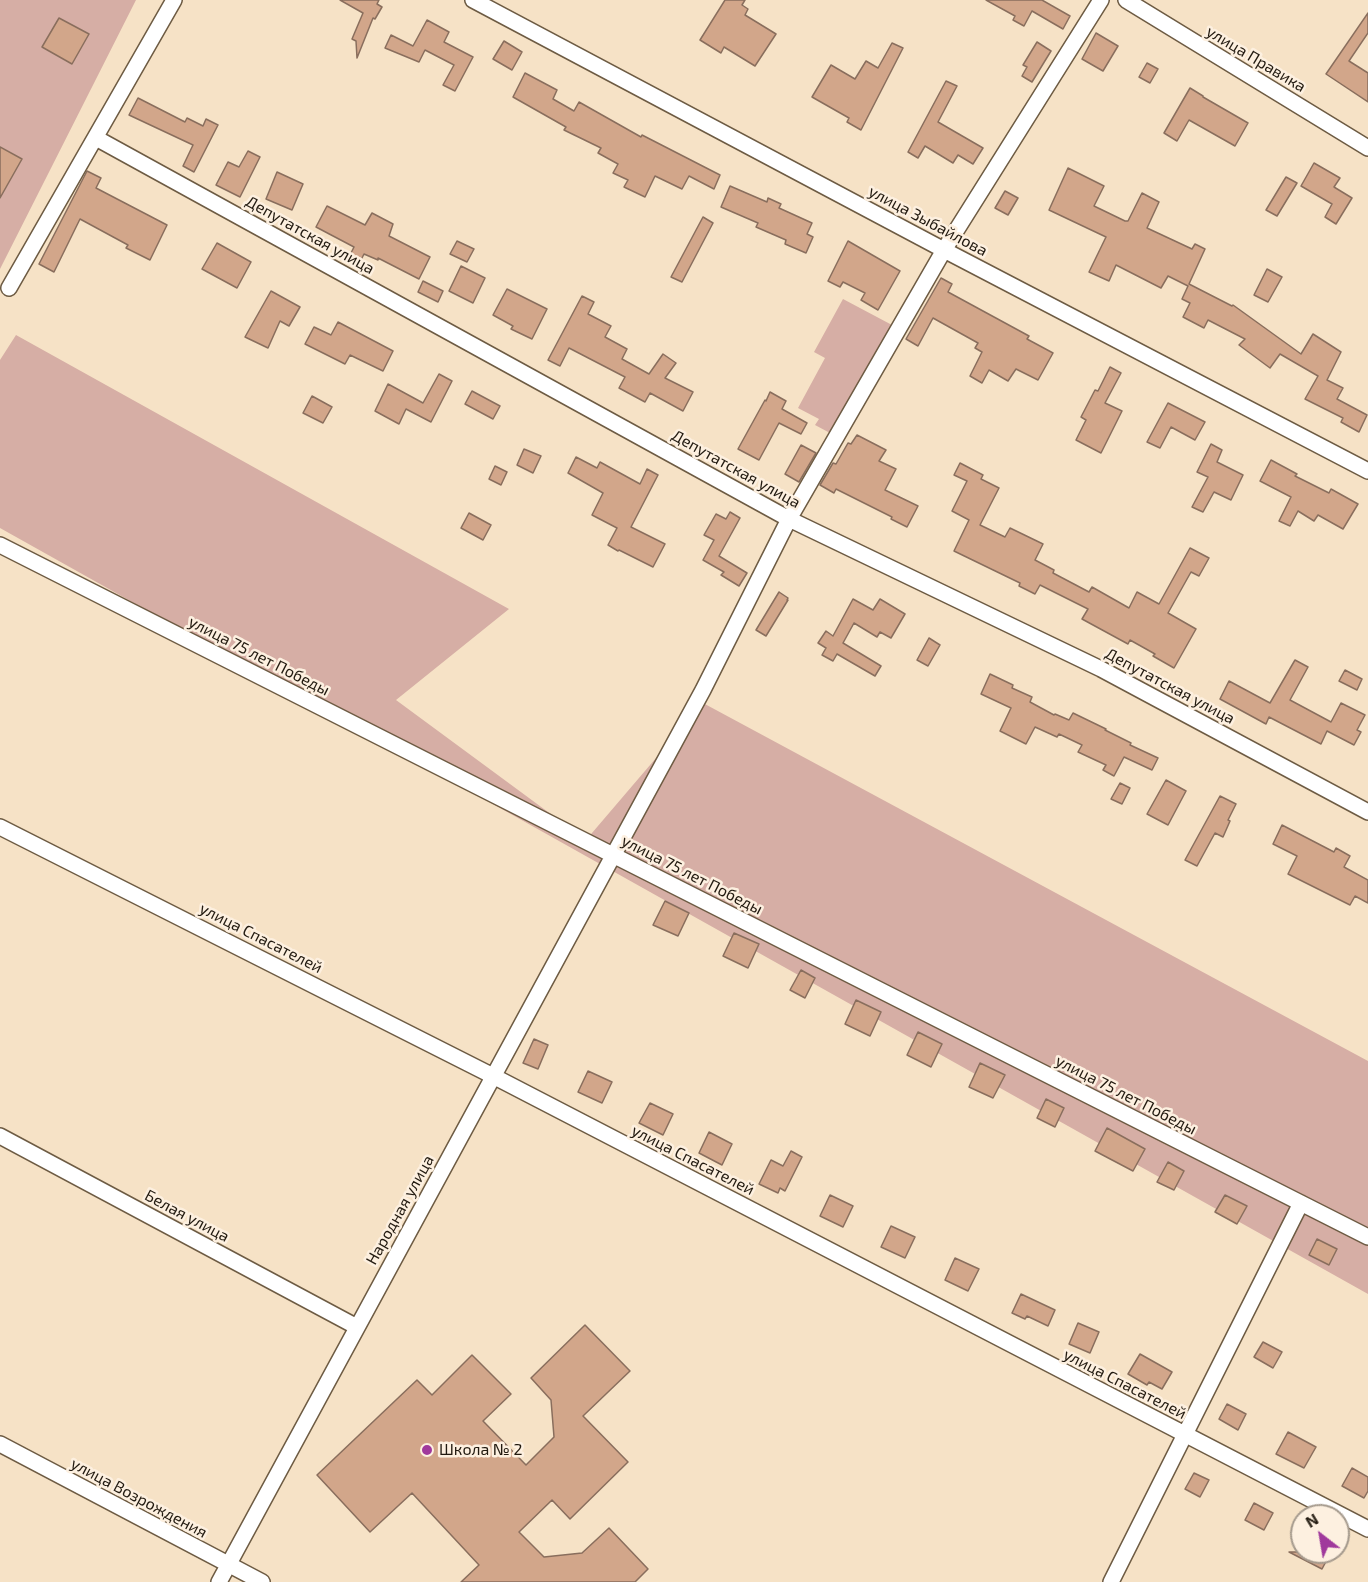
<!DOCTYPE html>
<meta charset="utf-8">
<style>
body{margin:0}
#map{position:relative;width:1368px;height:1582px;overflow:hidden;background:#f6e2c6;font-family:"Exo 2",sans-serif}
canvas{display:block}
.north{position:absolute;left:1290px;top:1504px;width:60px;height:60px;box-sizing:border-box;background:#fdf0e0;border:2px solid #a59a8d;border-radius:50%;rotate:329deg;font-size:16px;font-weight:700;line-height:24px;text-align:center;color:#221a10}
.north::after{content:'';display:block;margin:auto;width:21px;height:27px;background:#a0399c;clip-path:polygon(50% 0,100% 100%,50% 72%,0 100%)}
</style>
<div id="map">
<canvas width="1368" height="1582"></canvas>
<div class="north">N</div>
</div>
<script>
const context = document.querySelector('canvas').getContext('2d');
context.lineJoin = 'round';
function paint(path, color) { context.fillStyle = color; context.fill(path, 'evenodd'); }
const shape = rows => new Path2D(rows.map(r => 'M' + r).join(''));
function trace(path, color, width, dash) { context.strokeStyle = color; context.lineWidth = width; context.lineCap = dash ? 'butt' : 'round'; context.setLineDash(dash || []); context.stroke(path); }
function drawText(font, color, halo, rows, align = 'center') {
  context.font = font + ' "Exo 2",sans-serif'; context.lineWidth = 5; context.setLineDash([]); context.textBaseline = 'middle'; context.strokeStyle = halo; context.fillStyle = color; for (const [text, x, y, turn = 0] of rows) {
    context.save(); context.translate(x, y); context.rotate((+turn || 0) * Math.PI / 180); context.textAlign = isNaN(turn) ? turn : align; if (halo) context.strokeText(text, 0, 0); context.fillText(text, 0, 0); context.restore();
  }
}
paint(shape([
 [0,0,136,0,0,269],
 [843,299,892,325,830,433,815,425,819,419,798,408,825,358,814,352],
 [16,335,509,609,396,700,586,840,703,703,1368,1061,1368,1294,0,528,0,360]
]), '#d6aea5');
const building = shape([
 [340,0,379,0,377,4,382,7,375,19,373,18,357,58,356,41,352,39,363,13,340,0],
 [725,0,745,0,742,5,748,9,745,15,776,34,755,66,724,47,721,53,700,40,725,0],
 [986,0,1042,0,1070,16,1063,29,1032,11,1024,26,1013,20,1015,16,986,0],
 [1368,13,1368,33,1349,61,1368,73,1368,102,1326,74,1368,13],
 [59,18,89,34,72,64,42,47,59,18],
 [427,20,449,32,444,42,473,57,455,91,443,85,454,65,425,50,419,62,385,48,391,35,413,46,427,20],
 [1096,33,1118,46,1103,71,1082,59,1096,33],
 [504,41,522,52,512,70,493,59,504,41],
 [1037,42,1051,51,1032,82,1022,76,1027,67,1023,65,1037,42],
 [892,43,903,48,861,130,847,122,849,118,812,97,831,65,855,79,866,61,878,68,892,43],
 [1147,63,1158,69,1150,83,1139,77,1147,63],
 [525,73,557,90,553,99,574,111,579,102,641,137,642,135,720,175,714,189,689,176,682,189,655,176,645,197,624,187,628,180,613,173,618,164,598,153,601,148,564,130,566,127,513,97,525,73],
 [946,81,957,86,938,122,983,148,973,164,958,155,953,163,925,146,918,158,908,152,946,81],
 [1190,88,1203,96,1203,97,1248,123,1235,146,1189,120,1177,141,1164,133,1190,88],
 [138,98,185,122,187,118,203,126,206,119,218,125,194,172,183,166,193,145,129,115,138,98],
 [0,147,22,159,0,198,0,147],
 [248,151,260,157,240,197,216,185,228,162,239,167,248,151],
 [1314,163,1340,178,1334,187,1352,198,1336,224,1325,217,1332,204,1301,186,1314,163],
 [1068,168,1104,186,1094,206,1125,221,1128,221,1142,193,1159,202,1147,228,1192,249,1195,244,1205,249,1189,284,1232,306,1233,305,1301,354,1313,334,1341,352,1327,380,1343,388,1337,399,1367,415,1359,432,1341,422,1343,418,1305,399,1318,376,1280,354,1270,368,1239,345,1245,339,1208,320,1204,328,1183,317,1190,303,1182,299,1188,286,1168,276,1161,288,1116,265,1109,281,1089,272,1106,237,1049,210,1068,168],
 [87,171,101,178,96,188,167,225,150,260,126,248,128,245,80,219,54,272,39,264,87,171],
 [277,172,303,184,292,210,266,199,277,172],
 [1286,177,1297,183,1277,216,1266,210,1286,177],
 [730,186,767,202,768,198,781,204,779,208,812,223,807,234,813,237,806,253,785,244,786,240,756,227,758,223,721,207,730,186],
 [1005,191,1018,198,1008,215,995,208,1005,191],
 [327,206,365,225,372,213,393,224,389,236,430,257,419,279,378,258,378,260,364,254,361,260,350,255,354,247,316,227,327,206],
 [703,217,713,223,682,282,671,277,703,217],
 [457,241,474,249,467,262,450,254,457,241],
 [848,241,900,271,878,310,861,300,865,293,843,282,840,287,828,281,848,241],
 [217,243,251,262,237,288,202,269,217,243],
 [461,266,485,278,473,303,449,291,461,266],
 [1267,269,1282,277,1268,302,1254,295,1267,269],
 [941,278,952,284,948,292,1029,336,1027,339,1053,353,1038,380,1016,369,1008,381,989,370,982,383,970,376,982,352,975,348,978,343,933,318,918,346,906,339,941,278],
 [423,281,443,291,438,302,418,292,423,281],
 [507,289,547,309,532,339,511,329,513,326,493,315,507,289],
 [271,291,300,307,289,326,280,321,268,348,245,337,271,291],
 [582,296,594,302,588,314,611,326,605,337,627,349,622,359,649,374,663,354,676,363,665,378,693,392,683,411,650,393,645,402,619,388,625,377,569,348,560,366,548,360,582,296],
 [338,322,393,351,383,371,350,355,345,364,305,344,314,327,331,335,338,322],
 [1110,367,1121,373,1105,403,1122,411,1101,453,1076,440,1086,420,1081,417,1095,390,1098,391,1110,367],
 [439,374,452,381,431,422,406,409,399,424,375,411,388,384,423,403,439,374],
 [472,391,500,406,493,419,465,404,472,391],
 [770,392,786,401,782,409,807,423,801,434,779,423,759,460,738,449,765,400,766,401,770,392],
 [312,396,332,407,323,423,303,413,312,396],
 [1168,403,1205,422,1195,440,1171,427,1160,448,1147,442,1168,403],
 [857,435,886,450,879,461,896,469,885,490,918,506,907,527,891,519,892,517,836,489,834,493,820,485,833,463,836,464,848,443,851,444,857,435],
 [1211,444,1222,450,1217,462,1243,475,1231,500,1214,492,1203,512,1192,507,1208,477,1197,472,1211,444],
 [801,445,816,453,799,482,785,474,801,445],
 [524,449,541,456,533,473,517,465,524,449],
 [576,457,597,468,600,462,640,484,647,469,658,475,631,527,665,544,653,567,619,550,618,551,608,545,617,528,592,515,603,493,568,473,576,457],
 [1271,460,1297,474,1295,476,1329,493,1331,489,1358,504,1343,529,1318,515,1314,521,1298,511,1290,526,1279,521,1291,497,1260,481,1271,460],
 [960,463,983,475,981,479,999,488,980,525,1005,537,1010,528,1043,544,1035,560,1054,570,1053,573,1089,592,1092,587,1129,608,1137,592,1159,604,1190,548,1209,558,1199,576,1191,572,1168,613,1196,629,1174,668,1153,656,1155,654,1130,640,1128,644,1082,619,1088,609,1040,585,1035,594,1019,586,1020,583,954,551,969,520,952,511,967,481,954,475,960,463],
 [495,466,507,472,501,485,489,479,495,466],
 [730,512,740,518,719,556,747,573,739,586,721,575,724,572,703,560,714,540,704,535,716,514,726,519,730,512],
 [469,513,491,525,483,540,461,528,469,513],
 [779,592,788,598,787,600,788,600,766,636,756,630,779,592],
 [853,599,873,610,880,599,905,614,891,638,880,632,877,637,854,623,843,643,881,666,875,676,837,654,833,661,822,655,826,648,818,643,826,631,833,636,853,599],
 [929,638,940,645,928,666,917,660,929,638],
 [1295,660,1308,667,1290,700,1331,722,1341,703,1365,715,1357,730,1361,732,1354,745,1327,731,1321,744,1269,717,1266,724,1220,699,1229,681,1270,703,1295,660],
 [1345,670,1362,679,1357,690,1339,681,1345,670],
 [990,674,1013,685,1012,688,1032,697,1030,702,1054,715,1055,714,1069,720,1073,713,1106,729,1105,730,1131,743,1130,745,1158,758,1152,770,1124,757,1114,776,1103,770,1106,765,1078,752,1082,745,1059,734,1057,737,1035,727,1026,744,1000,731,1011,708,981,694,990,674],
 [1166,780,1186,791,1168,825,1147,814,1166,780],
 [1120,783,1130,788,1122,804,1111,799,1120,783],
 [1220,796,1236,804,1228,820,1230,821,1223,837,1215,833,1197,866,1185,860,1220,796],
 [1282,825,1334,852,1336,848,1350,856,1344,867,1368,880,1368,903,1355,896,1350,905,1288,874,1297,856,1273,844,1282,825],
 [665,901,689,913,678,936,653,925,665,901],
 [734,933,759,944,748,968,723,956,734,933],
 [801,970,815,978,805,998,790,990,801,970],
 [856,1000,881,1012,870,1036,845,1024,856,1000],
 [918,1032,942,1044,931,1067,907,1055,918,1032],
 [534,1039,548,1045,538,1069,523,1063,534,1039],
 [980,1063,1005,1075,993,1098,969,1087,980,1063],
 [588,1071,612,1082,602,1103,578,1092,588,1071],
 [1046,1099,1064,1108,1055,1127,1037,1118,1046,1099],
 [650,1103,673,1114,663,1135,639,1123,650,1103],
 [1107,1128,1145,1149,1133,1171,1095,1151,1107,1128],
 [709,1132,732,1144,722,1165,699,1153,709,1132],
 [791,1151,802,1157,785,1191,780,1188,778,1193,759,1184,771,1160,783,1166,791,1151],
 [1168,1162,1184,1171,1174,1190,1157,1182,1168,1162],
 [830,1195,853,1206,843,1227,820,1216,830,1195],
 [1225,1195,1247,1206,1237,1224,1215,1212,1225,1195],
 [891,1226,915,1237,905,1258,881,1247,891,1226],
 [1317,1239,1337,1249,1329,1265,1309,1255,1317,1239],
 [955,1258,979,1269,968,1291,945,1280,955,1258],
 [1021,1294,1055,1310,1048,1326,1027,1316,1025,1319,1012,1313,1021,1294],
 [1078,1323,1099,1332,1090,1353,1069,1344,1078,1323],
 [585,1325,630,1371,583,1416,628,1462,570,1519,552,1500,519,1532,544,1557,582,1553,609,1528,648,1569,635,1582,461,1582,479,1565,412,1493,370,1532,317,1475,417,1380,432,1395,472,1355,511,1394,483,1421,526,1465,554,1437,551,1400,531,1378,585,1325],
 [1263,1342,1282,1352,1273,1368,1254,1357,1263,1342],
 [1140,1354,1172,1372,1162,1389,1149,1382,1147,1385,1128,1374,1140,1354],
 [1227,1404,1246,1414,1238,1430,1219,1419,1227,1404],
 [1288,1432,1316,1447,1304,1468,1276,1454,1288,1432],
 [1352,1468,1368,1477,1368,1491,1364,1498,1342,1486,1352,1468],
 [1194,1473,1209,1480,1200,1497,1185,1489,1194,1473],
 [1254,1503,1273,1513,1264,1530,1245,1520,1254,1503],
 [1289,1552,1331,1552,1322,1569,1289,1552]
]);
paint(building, '#d2a68a');
trace(building, '#896e5d', 1.5);
const street = shape([
 [473,0,944,250,1368,471],
 [1126,0,1368,148],
 [96,138,789,519,1101,669,1368,812],
 [9,288,174,0],
 [0,545,1368,1237],
 [0,827,493,1076,1368,1529],
 [0,1136,357,1327],
 [0,1444,262,1582],
 [219,1582,703,690,789,519,944,250,1101,0],
 [1111,1582,1301,1203]
]);
trace(street, '#6d5b43', 18);
trace(street, '#fff', 15);
for (const [x, y, r, color] of [
 [427,1450,6,"#a0399c"]
]) { const dot = new Path2D(); dot.arc(x, y, r, 0, 2 * Math.PI); context.fillStyle = color; context.fill(dot); trace(dot, '#fdf0e0', 2); }
drawText('16px', '#221a10', '#fdf0e0', [
 ["улица Правика",1256,59,31],
 ["улица Зыбайлова",928,221,28],
 ["Депутатская улица",310,235,29],
 ["Депутатская улица",736,469,29],
 ["улица 75 лет Победы",259,656,27],
 ["Депутатская улица",1170,686,28],
 ["улица 75 лет Победы",692,875,27],
 ["улица Спасателей",261,938,27],
 ["улица 75 лет Победы",1126,1095,27],
 ["улица Спасателей",693,1160,27],
 ["Народная улица",400,1210,-61],
 ["Белая улица",187,1216,28],
 ["улица Спасателей",1125,1384,27],
 ["улица Возрождения",139,1498,28]
]);
drawText('16px', '#221a10', '#fdf0e0', [
 ["Школа № 2",439,1450]
], 'left');
</script>
